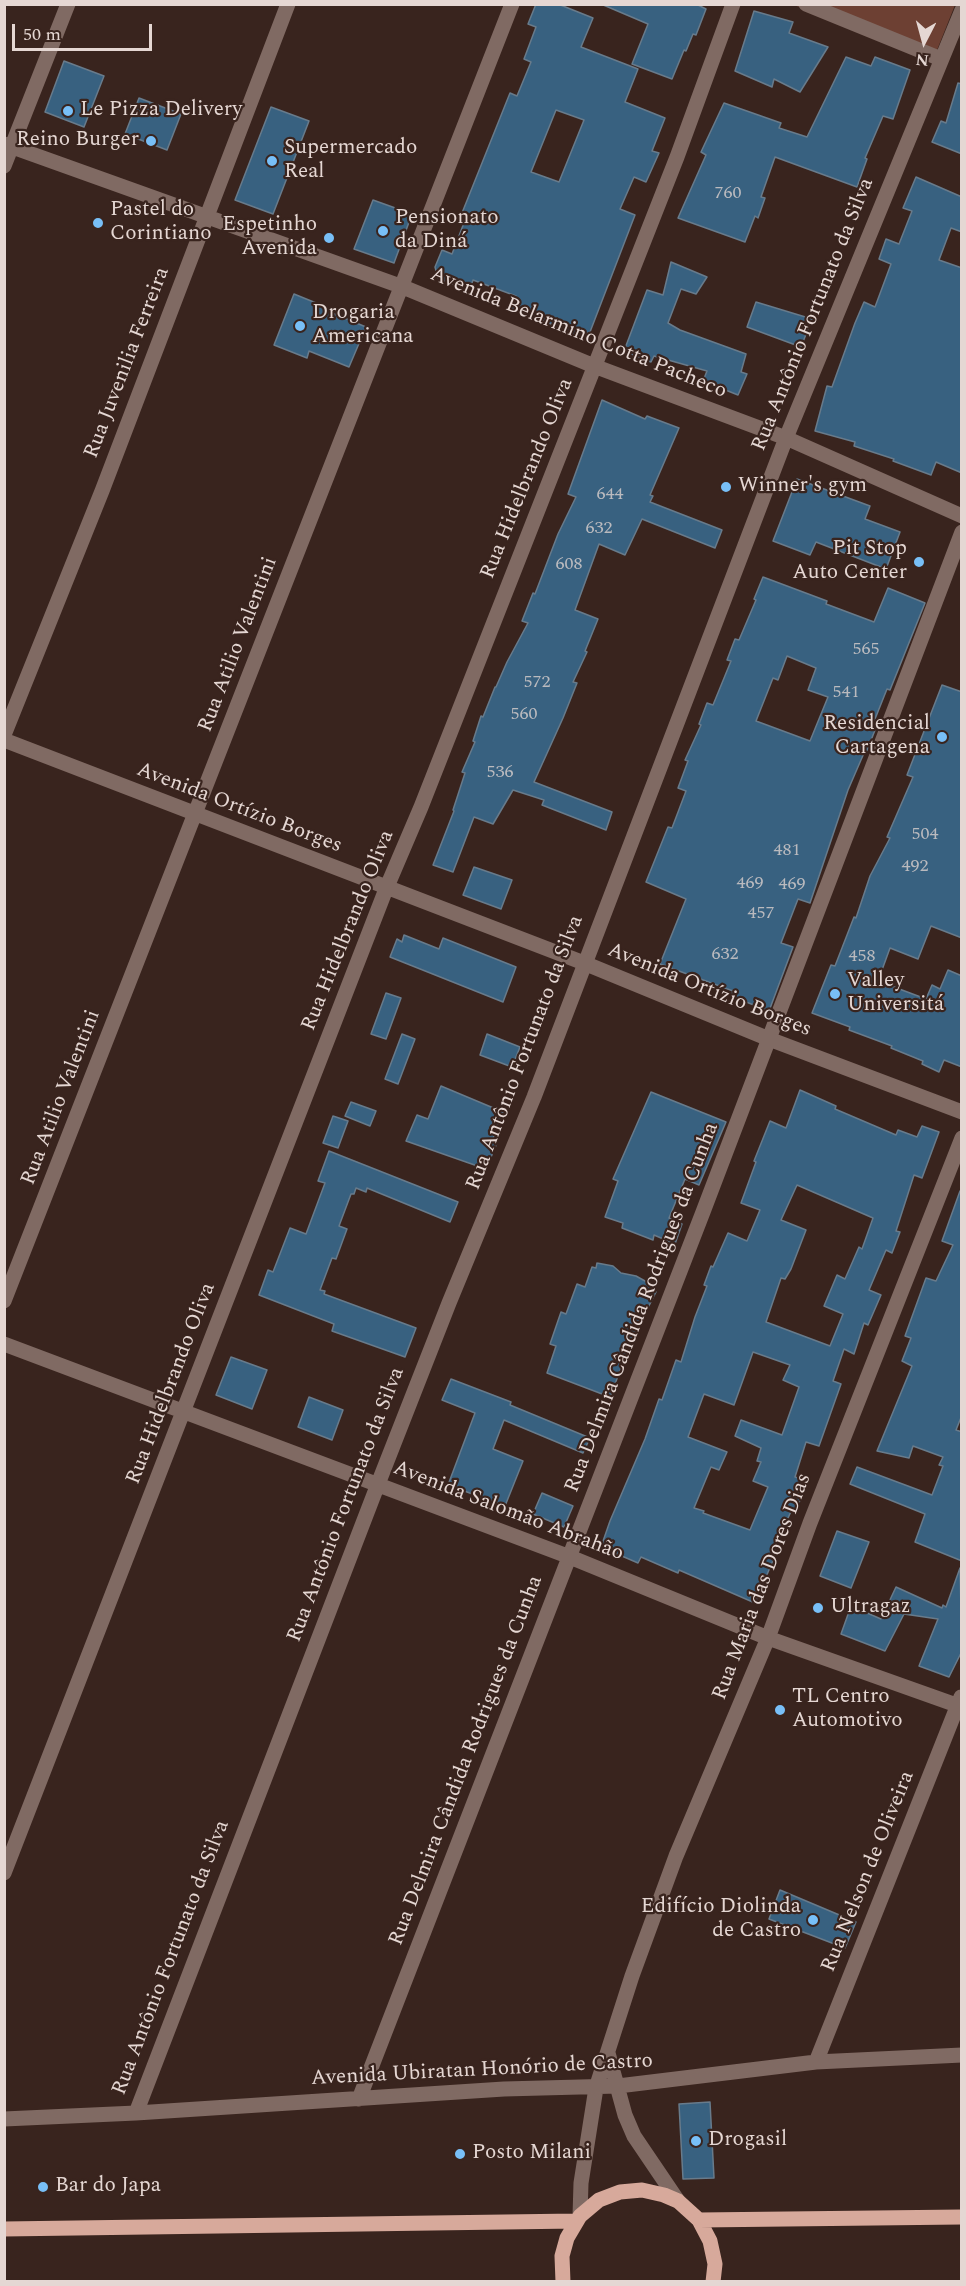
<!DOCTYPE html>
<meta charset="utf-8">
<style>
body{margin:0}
#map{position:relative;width:966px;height:2286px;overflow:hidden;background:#39241e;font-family:Spectral,serif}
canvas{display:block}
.frame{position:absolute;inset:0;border:6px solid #e5d7d3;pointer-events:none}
.north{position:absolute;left:894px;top:12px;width:60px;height:60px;-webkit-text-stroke:4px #39241e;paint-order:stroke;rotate:186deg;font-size:16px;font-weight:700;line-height:24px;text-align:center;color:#e5d7d3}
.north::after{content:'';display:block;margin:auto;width:21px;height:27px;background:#e5d7d3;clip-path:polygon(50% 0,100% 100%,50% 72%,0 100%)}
.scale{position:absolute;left:12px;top:24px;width:140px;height:27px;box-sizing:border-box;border:3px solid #e5d7d3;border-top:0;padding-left:8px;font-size:18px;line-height:21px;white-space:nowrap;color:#e5d7d3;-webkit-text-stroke:4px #39241e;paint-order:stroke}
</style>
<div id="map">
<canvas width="966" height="2286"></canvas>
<div class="frame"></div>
<div class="north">N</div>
<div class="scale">50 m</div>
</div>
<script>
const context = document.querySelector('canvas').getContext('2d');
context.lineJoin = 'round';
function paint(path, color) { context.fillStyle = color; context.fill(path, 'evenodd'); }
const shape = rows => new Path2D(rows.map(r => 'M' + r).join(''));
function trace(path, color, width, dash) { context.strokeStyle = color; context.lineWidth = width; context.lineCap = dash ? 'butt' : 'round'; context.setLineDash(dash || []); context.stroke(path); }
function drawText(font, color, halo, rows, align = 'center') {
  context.font = font + ' Spectral,serif'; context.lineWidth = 4.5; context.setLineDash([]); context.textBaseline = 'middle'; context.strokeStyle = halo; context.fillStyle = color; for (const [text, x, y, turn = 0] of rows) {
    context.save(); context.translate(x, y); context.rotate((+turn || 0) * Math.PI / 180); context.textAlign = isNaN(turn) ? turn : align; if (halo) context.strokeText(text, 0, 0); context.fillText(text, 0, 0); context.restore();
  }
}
paint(shape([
 [794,5,955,5,933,60]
]), '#6d4033');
const building = shape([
 [536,4,558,4,593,18,581,47,638,69,625,102,665,118,652,151,659,153,646,182,634,177,620,209,635,215,590,332,579,338,561,330,562,328,511,309,516,296,473,280,469,291,438,278,435,267,442,250,452,254,467,215,462,213,510,93,517,96,531,62,524,59,536,27,528,24,536,4],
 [556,110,584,120,559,182,531,172,556,110],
 [601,4,696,4,706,9,696,35,693,34,686,51,684,50,672,79,632,64,648,24,601,4],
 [754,11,793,22,789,33,828,47,800,92,774,79,772,87,735,71,754,11],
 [846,57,871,66,875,57,910,70,893,119,883,116,865,158,867,159,857,187,775,157,761,197,765,198,758,218,755,216,745,242,678,218,706,155,701,152,724,103,781,123,779,128,807,137,846,57],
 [64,61,104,76,84,127,45,112,64,61],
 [958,83,962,84,962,154,932,142,941,121,946,123,958,83],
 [139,98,181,114,167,150,125,134,139,98],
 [271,107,309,121,273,214,235,200,271,107],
 [916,177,962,197,962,232,951,228,939,260,962,268,962,473,936,462,931,475,893,461,894,459,854,446,855,442,815,431,827,386,832,387,855,323,864,302,875,307,891,264,879,259,886,239,899,244,912,211,903,208,916,177],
 [373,200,412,214,394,263,354,249,373,200],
 [671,262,707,277,696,294,681,289,668,323,680,330,746,354,741,372,747,374,738,395,703,381,707,371,654,356,651,362,624,351,647,290,663,295,671,262],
 [294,294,326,307,325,310,366,327,349,367,309,351,307,358,274,345,294,294],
 [756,302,812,319,801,347,747,327,756,302],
 [602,400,645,419,647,416,679,428,650,495,653,496,650,502,722,530,715,548,642,519,625,555,599,544,575,610,598,619,585,651,587,652,573,682,577,683,563,718,534,782,612,812,606,830,542,805,544,800,513,790,493,824,474,817,453,872,433,865,454,811,453,810,465,773,462,772,475,742,473,741,481,716,483,717,495,687,496,687,507,662,528,623,522,621,533,593,535,594,558,534,576,497,568,494,602,400],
 [797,479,870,506,865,519,900,532,886,569,816,542,810,555,773,541,797,479],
 [763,577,827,601,826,604,874,622,888,588,925,603,890,690,887,689,873,724,877,725,866,753,864,753,848,790,810,903,798,899,781,943,793,947,769,1011,731,996,733,991,660,964,686,899,646,882,668,827,672,828,686,791,678,788,688,761,685,760,701,725,699,724,707,703,713,705,731,661,727,660,735,639,739,640,756,600,754,599,763,577],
 [787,656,816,668,808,690,828,697,810,741,756,721,773,678,778,680,787,656],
 [942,685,962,692,962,938,931,926,918,959,890,948,878,981,926,999,932,985,940,989,948,970,962,976,962,1067,944,1060,939,1072,922,1064,923,1061,891,1048,892,1046,849,1030,850,1027,812,1013,831,965,835,966,854,917,856,918,870,876,890,838,887,837,913,777,907,775,942,685],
 [474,867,512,880,501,909,463,895,474,867],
 [404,935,439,949,443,938,516,967,503,1002,390,957,397,939,402,942,404,935],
 [386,993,401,998,386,1039,371,1034,386,993],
 [402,1034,415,1039,398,1084,385,1079,402,1034],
 [487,1034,520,1047,512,1067,480,1055,487,1034],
 [441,1086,503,1112,492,1141,497,1143,486,1169,406,1141,417,1115,428,1119,441,1086],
 [800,1090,836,1106,835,1109,896,1135,898,1130,917,1137,922,1126,939,1132,922,1178,914,1175,896,1231,900,1232,892,1253,886,1250,869,1290,881,1295,868,1325,864,1323,854,1354,844,1349,833,1381,841,1384,819,1446,806,1442,795,1477,807,1481,796,1511,792,1509,774,1550,777,1551,755,1603,679,1570,678,1573,641,1557,638,1563,601,1547,610,1521,645,1439,659,1399,662,1400,676,1360,681,1362,695,1317,707,1286,704,1285,711,1266,713,1267,728,1233,747,1241,760,1210,741,1203,756,1162,754,1161,770,1121,786,1128,800,1090],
 [797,1185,873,1218,862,1249,859,1247,845,1279,837,1275,824,1306,843,1314,830,1346,766,1322,781,1278,785,1279,791,1269,806,1230,781,1220,797,1185],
 [753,1352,790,1365,783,1380,799,1387,782,1435,741,1420,735,1436,761,1448,757,1461,761,1462,753,1481,768,1487,750,1530,703,1513,704,1511,694,1508,711,1467,719,1470,727,1452,688,1437,704,1394,734,1405,753,1352],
 [651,1092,726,1122,699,1185,685,1179,669,1218,682,1224,675,1244,654,1235,653,1240,622,1228,623,1223,605,1217,618,1181,613,1179,651,1092],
 [351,1102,376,1111,370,1126,345,1116,351,1102],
 [333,1116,348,1121,338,1148,323,1143,333,1116],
 [329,1151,458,1202,450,1222,367,1188,366,1192,356,1188,354,1194,351,1194,339,1226,347,1229,336,1259,332,1258,320,1290,325,1291,324,1294,416,1328,405,1357,332,1331,334,1324,259,1295,268,1270,273,1272,290,1228,306,1234,325,1183,318,1181,329,1151],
 [960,1191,962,1192,962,1415,956,1430,962,1432,962,1561,915,1542,925,1514,850,1484,857,1467,932,1495,943,1466,939,1465,943,1457,913,1446,909,1458,877,1451,912,1366,902,1361,911,1338,905,1336,926,1278,936,1281,953,1245,942,1241,960,1191],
 [597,1263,613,1266,621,1273,636,1276,654,1286,651,1289,656,1292,633,1337,610,1397,547,1373,556,1346,550,1344,561,1312,566,1314,577,1284,585,1287,592,1267,596,1268,597,1263],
 [231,1357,267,1370,252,1409,216,1395,231,1357],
 [451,1379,511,1402,510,1405,590,1438,583,1453,504,1420,493,1449,523,1461,505,1506,448,1485,475,1413,442,1400,451,1379],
 [309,1397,343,1410,332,1440,298,1427,309,1397],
 [542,1493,573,1506,564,1527,533,1514,542,1493],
 [837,1531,869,1542,851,1588,820,1576,837,1531],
 [960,1568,962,1651,949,1677,919,1666,938,1619,904,1614,885,1651,841,1634,851,1606,881,1619,896,1587,942,1608,943,1605,946,1607,960,1568],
 [780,1890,856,1922,845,1948,769,1919,780,1890],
 [710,2102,714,2178,683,2179,679,2104,710,2102]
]);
paint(building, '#386180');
trace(building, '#687b8b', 1.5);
trace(shape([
 [806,4,941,59],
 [4,144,403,287,594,366,786,438,962,516],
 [4,166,68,4],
 [4,735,102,491,288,4],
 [4,740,584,963,769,1039,962,1112],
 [4,1301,512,4],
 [4,1344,570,1557,768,1638,962,1707],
 [4,1873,386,889,421,807,677,157,733,4],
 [608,2053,625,2115,634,2136,678,2201],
 [816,2062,961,1697],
 [359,2099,703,1212,962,532],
 [136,2113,378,1484,449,1303,534,1097,786,438,962,10],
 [4,2119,136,2113,504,2089,618,2086,816,2062,962,2055],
 [580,2216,581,2183,596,2088,632,1976,676,1856,768,1638,810,1523,962,1138]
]), '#806a63', 15);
trace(shape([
 [699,2220,962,2217],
 [4,2229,576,2221],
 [563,2282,562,2256,567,2238,580,2216,599,2200,620,2192,642,2190,664,2195,678,2201,699,2220,710,2241,715,2264,713,2282]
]), '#d7a99b', 15);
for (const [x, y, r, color] of [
 [68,111,6,"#78bff7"],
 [151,141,6,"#78bff7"],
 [272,161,6,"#78bff7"],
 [98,223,6,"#78bff7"],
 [383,231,6,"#78bff7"],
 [329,238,6,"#78bff7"],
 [300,326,6,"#78bff7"],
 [726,487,6,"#78bff7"],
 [919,562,6,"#78bff7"],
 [942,737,6,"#78bff7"],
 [835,994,6,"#78bff7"],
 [818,1608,6,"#78bff7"],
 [780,1710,6,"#78bff7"],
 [813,1920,6,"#78bff7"],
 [696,2141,6,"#78bff7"],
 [460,2154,6,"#78bff7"],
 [43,2187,6,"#78bff7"]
]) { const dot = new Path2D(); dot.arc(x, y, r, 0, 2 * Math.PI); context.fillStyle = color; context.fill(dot); trace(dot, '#39241e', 2); }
drawText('18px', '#bababe', null, [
 ["760",728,194],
 ["644",610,495],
 ["632",599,529],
 ["608",569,565],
 ["565",866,650],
 ["572",537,683],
 ["541",846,693],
 ["560",524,715],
 ["536",500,773],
 ["504",925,835],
 ["481",787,851],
 ["492",915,867],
 ["469",750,884],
 ["469",792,885],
 ["457",761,914],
 ["632",725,955],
 ["458",862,957]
]);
drawText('21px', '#e5d7d3', '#39241e', [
 ["Le Pizza Delivery",80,111],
 ["Reino Burger",139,141,"right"],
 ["Supermercado",284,149],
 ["Real",284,173],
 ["Pastel do",110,211],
 ["Corintiano",110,235],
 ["Pensionato",395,219],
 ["da Diná",395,243],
 ["Espetinho",317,226,"right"],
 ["Avenida",317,250,"right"],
 ["Drogaria",312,314],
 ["Americana",312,338],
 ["Winner's gym",738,487],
 ["Pit Stop",907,550,"right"],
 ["Auto Center",907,574,"right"],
 ["Residencial",930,725,"right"],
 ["Cartagena",930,749,"right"],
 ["Valley",847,982],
 ["Universitá",847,1006],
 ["Ultragaz",830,1608],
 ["TL Centro",792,1698],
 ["Automotivo",792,1722],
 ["Edifício Diolinda",801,1908,"right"],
 ["de Castro",801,1932,"right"],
 ["Drogasil",708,2141],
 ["Posto Milani",472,2154],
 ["Bar do Japa",55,2187]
], 'left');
drawText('21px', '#e5d7d3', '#39241e', [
 ["Rua Antônio Fortunato da Silva",814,315,-68],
 ["Avenida Belarmino Cotta Pacheco",578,334,22],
 ["Rua Juvenilia Ferreira",128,363,-69],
 ["Rua Hidelbrando Oliva",528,479,-68],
 ["Rua Atilio Valentini",239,645,-69],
 ["Avenida Ortízio Borges",239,809,21],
 ["Rua Hidelbrando Oliva",349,931,-68],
 ["Avenida Ortízio Borges",709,991,22],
 ["Rua Antônio Fortunato da Silva",526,1053,-69],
 ["Rua Atilio Valentini",62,1098,-69],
 ["Rua Delmira Cândida Rodrigues da Cunha",643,1308,-69],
 ["Rua Hidelbrando Oliva",172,1384,-69],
 ["Rua Antônio Fortunato da Silva",347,1505,-69],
 ["Avenida Salomão Abrahão",508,1512,21],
 ["Rua Maria das Dores Dias",763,1587,-69],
 ["Rua Delmira Cândida Rodrigues da Cunha",467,1761,-69],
 ["Rua Nelson de Oliveira",869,1872,-68],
 ["Rua Antônio Fortunato da Silva",172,1958,-69],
 ["Avenida Ubiratan Honório de Castro",482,2071,-3]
]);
</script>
